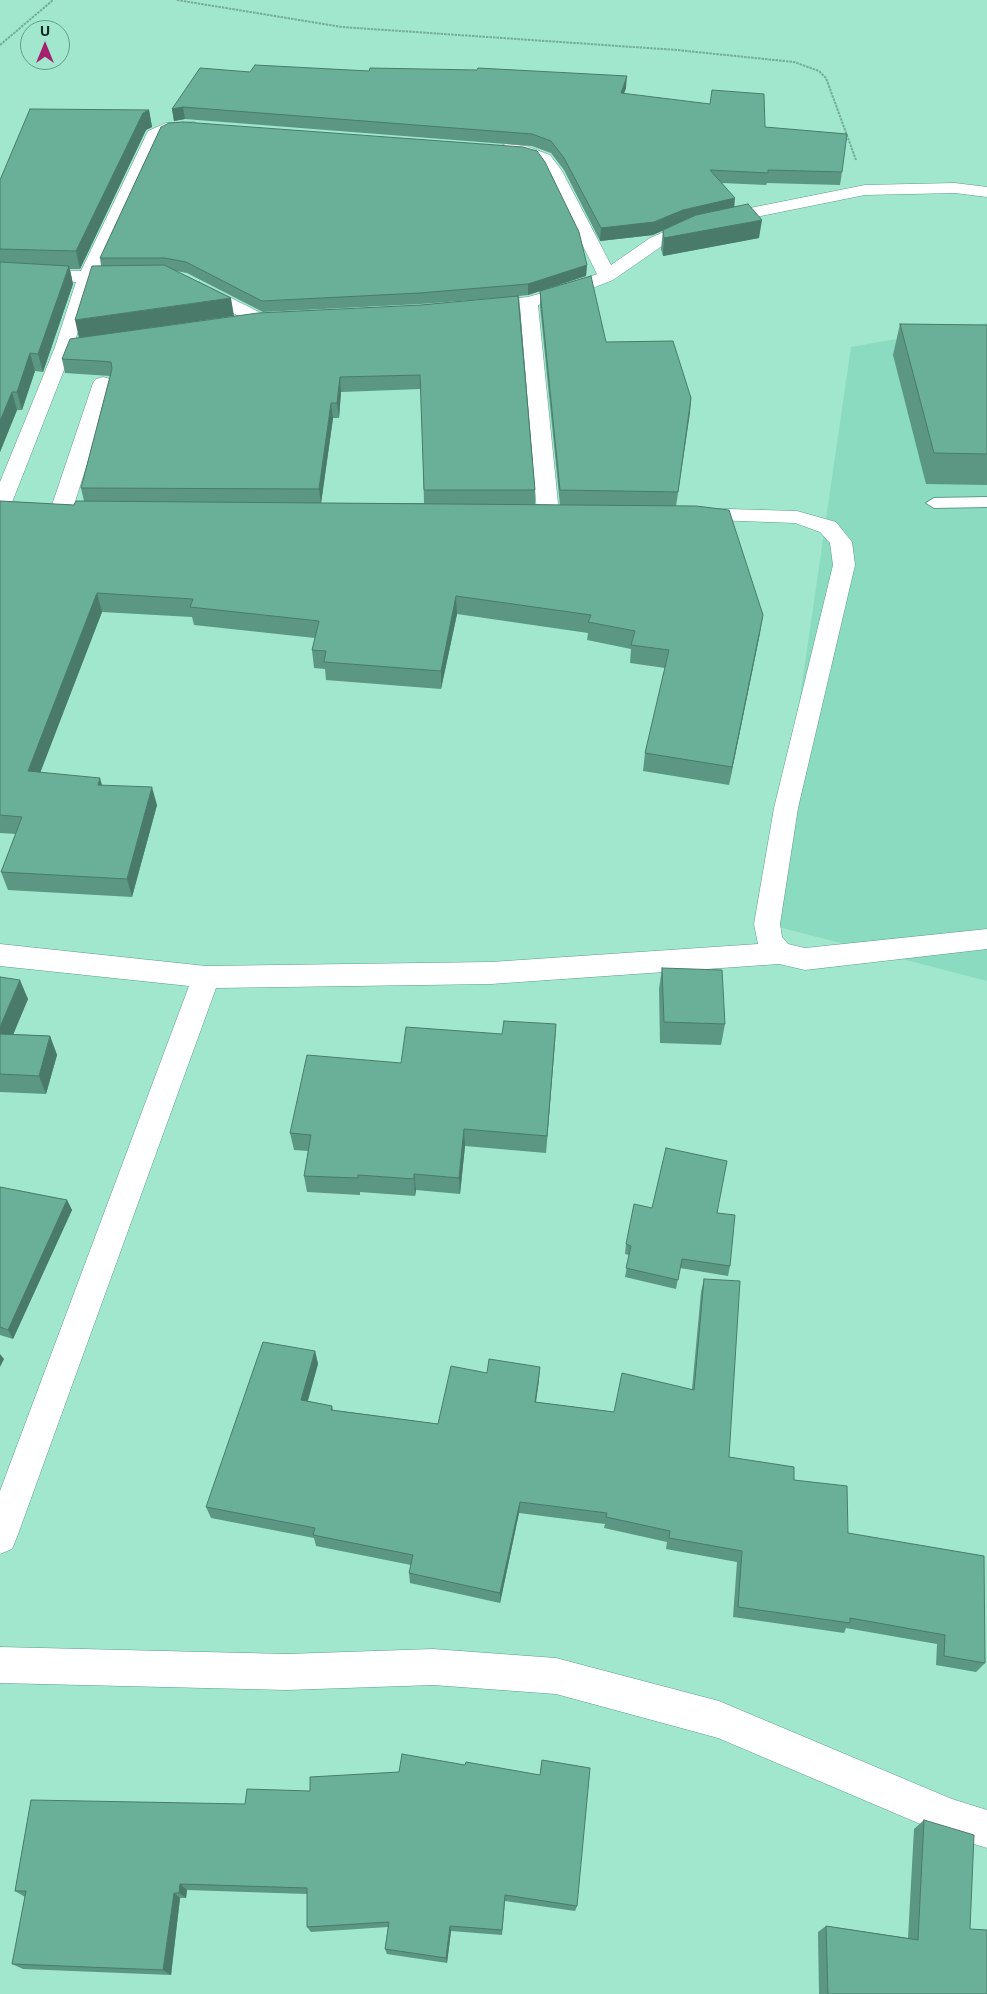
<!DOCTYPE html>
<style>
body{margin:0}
#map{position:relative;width:987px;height:1994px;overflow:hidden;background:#a0e7ce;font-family:"Open Sans",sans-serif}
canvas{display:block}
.north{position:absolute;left:20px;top:20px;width:50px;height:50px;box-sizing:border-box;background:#a0e7ce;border:1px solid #669c89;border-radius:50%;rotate:0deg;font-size:14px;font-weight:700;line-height:20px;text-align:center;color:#0e2b22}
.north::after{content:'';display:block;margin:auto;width:18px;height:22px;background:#a5216e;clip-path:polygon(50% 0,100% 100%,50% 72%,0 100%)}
</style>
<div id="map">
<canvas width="987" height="1994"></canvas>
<div class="north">U</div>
</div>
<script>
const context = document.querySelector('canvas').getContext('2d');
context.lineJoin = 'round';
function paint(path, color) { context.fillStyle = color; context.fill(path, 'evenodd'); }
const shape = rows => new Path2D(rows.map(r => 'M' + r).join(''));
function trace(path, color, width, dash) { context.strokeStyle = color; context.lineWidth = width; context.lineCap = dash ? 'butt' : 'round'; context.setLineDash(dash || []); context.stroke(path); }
paint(shape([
 [987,323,987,981,767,924,851,347]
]), '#8bdbc0');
const service = shape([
 [987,497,987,507,934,508,926,503,934,498,987,497]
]);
const minor = shape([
 [194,122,202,127,200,130,169,133,161,137,98,272,109,273,112,277,109,281,94,282,73,347,11,505,8,510,0,511,0,482,55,347,76,282,0,278,0,268,81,271,148,131,166,123,194,122],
 [506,144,526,146,550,155,562,171,611,265,650,238,682,224,735,211,865,185,955,183,987,187,987,197,955,193,865,195,736,221,694,232,662,246,613,280,575,295,538,305,559,513,555,518,548,519,541,518,537,513,520,308,481,312,475,311,472,307,475,303,481,302,528,297,563,287,597,274,546,172,538,161,523,156,500,152,498,149,500,146,506,144],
 [199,282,267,316,269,320,267,324,253,324,193,291,190,287,193,283,199,282],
 [103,377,110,379,113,383,72,511,68,516,61,517,54,516,50,511,93,383,96,379,103,377],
 [694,508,797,511,836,522,852,542,855,565,798,808,780,924,782,937,788,944,805,948,987,929,987,949,805,970,779,964,491,984,216,988,17,1537,12,1549,0,1554,0,1491,189,986,0,966,0,944,206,966,491,962,758,944,754,924,774,808,833,565,830,543,820,532,795,523,687,519,683,514,687,509,694,508],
 [0,1647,287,1654,433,1649,556,1658,719,1701,952,1799,987,1810,987,1848,951,1837,718,1738,556,1694,433,1685,287,1690,0,1683,0,1647]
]);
trace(service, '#5a9f88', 2);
trace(minor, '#5a9f88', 1);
trace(shape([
 [177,0,342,27,677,50,794,62,819,71,826,78,856,160],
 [0,45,53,0]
]), '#73ad99', 2, [2.5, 1]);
paint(service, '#fff');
paint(minor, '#fff');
paint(shape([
 [250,72,626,88,624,93,765,127,842,172,840,185,767,183,766,185,722,183,734,207,759,238,663,256,661,249,663,230,668,228,653,235,600,241,564,170,551,153,532,146,185,119,174,121,172,109],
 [149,110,152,127,146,130,80,269,70,269,73,284,43,372,35,371,22,410,17,410,0,452,0,180],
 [161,127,587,265,586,276,528,295,519,296,535,490,535,504,560,505,540,306,540,291,606,342,691,398,676,506,760,633,729,785,643,771,645,753,665,668,630,663,631,649,587,640,588,633,457,614,441,689,326,680,325,669,314,668,312,650,315,638,194,625,192,617,102,612,40,772,102,785,157,805,132,897,8,890,1,872,16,834,0,833,0,501,74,505,84,501,81,488,110,376,65,373,62,359,421,305,497,298,421,304,263,312,187,273,176,271,234,316,101,266,100,258],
 [421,389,424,503,321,503,333,418,339,418,341,392],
 [900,324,987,325,987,485,926,484,893,355],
 [662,968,725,1024,721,1045,660,1043,659,989],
 [0,977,28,999,13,1034,50,1036,57,1055,46,1094,0,1092],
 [556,1024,546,1153,465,1146,460,1194,416,1190,415,1196,360,1192,360,1195,307,1192,304,1176,308,1151,294,1150,290,1133,401,1063,502,1034],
 [0,1187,67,1200,72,1210,13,1339,0,1335],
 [652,1208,717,1213,730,1266,728,1276,680,1268,676,1289,625,1277,629,1255,625,1254,626,1244],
 [704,1279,729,1457,794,1480,848,1533,985,1663,976,1672,936,1665,937,1644,846,1628,844,1633,733,1617,737,1562,666,1549,667,1542,604,1528,605,1524,519,1513,500,1603,410,1583,409,1573,411,1565,316,1546,314,1538,211,1518,206,1507,315,1351,318,1364,308,1401,332,1406,333,1410,438,1424,487,1373,539,1380,536,1402,614,1412,692,1389,701,1292],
 [31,1800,577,1906,575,1911,505,1901,502,1935,451,1931,447,1963,387,1954,385,1949,388,1927,311,1932,307,1927,307,1894,187,1890,186,1898,180,1898,171,1975,23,1969,12,1964,25,1897,15,1891],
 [924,1820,970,1929,987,1994,819,1994,818,1932,826,1926,908,1938,914,1829]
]), '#5b9783');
paint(shape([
 [627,76,626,88,620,105,621,93],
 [183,107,185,119,174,121,172,109],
 [149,110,152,127,146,130,80,269,76,251,143,113],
 [735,198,734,210,682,222,653,235,600,241,601,228],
 [762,220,759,238,663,256,664,238],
 [587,265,586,276,528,295,528,284],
 [69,266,73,284,43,372,38,354],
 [231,298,234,316,79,338,75,320],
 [30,353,35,371,22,410,17,392],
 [340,377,341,392,339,418,337,403],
 [12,392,17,410,0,452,0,421],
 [691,398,690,413,676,507,678,492],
 [331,403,333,418,321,504,319,489],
 [97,593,102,612,34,789,28,771],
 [456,596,457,614,441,689,441,671],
 [763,615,760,633,729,785,732,767],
 [100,778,105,796,98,785],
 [152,787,157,805,132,897,127,879],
 [20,980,28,999,6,1052,0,1040,0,1027],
 [556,1024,555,1042,546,1153,547,1136],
 [50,1036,57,1055,46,1094,39,1076],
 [464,1129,465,1146,460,1194,459,1178],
 [414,1174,416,1190,415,1196,414,1179],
 [67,1200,72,1210,13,1339,8,1330],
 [315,1351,318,1364,304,1413,301,1400],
 [0,1354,4,1359,0,1367],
 [540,1367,539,1380,534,1414,535,1402],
 [520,1502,519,1513,500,1603,500,1593],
 [180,1884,187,1890,186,1898,179,1893],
 [174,1893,180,1898,171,1975,163,1970],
 [450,1926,451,1931,447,1963,446,1958]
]), '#4a7b6a');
const building = shape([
 [255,65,369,71,370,68,477,70,478,68,627,76,621,93,710,104,712,90,764,94,765,127,847,134,842,172,768,170,768,173,710,170,735,198,683,210,654,222,601,228,564,158,551,141,532,134,183,107,172,109,200,68,250,72,255,65],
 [30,109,149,110,143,113,76,251,0,249,0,180,30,109],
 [183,122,523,147,537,151,545,162,579,232,587,265,528,284,420,293,262,301,186,262,165,258,100,258,161,127,169,123,183,122],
 [748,204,762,220,664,238,663,230,696,215,748,204],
 [0,262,69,266,38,354,30,353,17,392,12,392,0,421,0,262],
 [164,265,231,298,75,320,92,266,164,265],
 [591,276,606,342,673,341,691,398,678,492,560,490,540,291,591,276],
 [518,296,535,490,424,490,420,375,340,377,337,403,331,403,319,489,81,488,112,369,111,362,100,361,62,359,70,339,258,313,421,305,518,296],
 [900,324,987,325,987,454,934,453,900,324],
 [0,501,74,505,76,501,696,506,729,510,763,615,732,767,645,753,669,650,631,645,635,631,588,622,591,615,456,596,441,671,324,662,326,651,312,650,319,621,190,607,193,599,97,593,28,771,100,778,98,785,152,787,127,879,1,872,22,817,0,815,0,501],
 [662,968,722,970,725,1024,664,1022,662,968],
 [0,977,20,980,0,1027,0,977],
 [504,1021,556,1024,547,1136,464,1129,459,1178,414,1174,414,1179,358,1175,358,1178,304,1176,311,1135,290,1133,307,1055,401,1063,406,1027,502,1034,504,1021],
 [0,1034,50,1036,39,1076,0,1074,0,1034],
 [666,1148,727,1161,717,1213,735,1215,730,1266,682,1259,678,1280,626,1268,631,1246,626,1244,634,1204,652,1208,666,1148],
 [0,1187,67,1200,8,1330,0,1327,0,1187],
 [704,1279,740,1281,729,1457,794,1467,794,1480,847,1486,848,1533,984,1556,985,1663,944,1656,945,1635,850,1618,850,1623,738,1607,742,1551,669,1538,670,1531,606,1517,607,1513,520,1502,500,1593,409,1573,413,1555,313,1535,315,1528,206,1507,263,1342,315,1351,301,1400,332,1406,331,1410,438,1424,451,1366,487,1373,489,1359,540,1367,535,1402,614,1412,622,1373,694,1390,704,1279],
 [402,1754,465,1765,466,1762,540,1775,542,1760,590,1768,577,1906,505,1895,502,1930,450,1926,446,1958,385,1949,389,1922,307,1927,307,1888,180,1884,179,1893,174,1893,163,1970,12,1964,26,1891,15,1891,31,1800,245,1804,247,1789,310,1791,310,1777,399,1772,402,1754],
 [924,1820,974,1835,970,1929,987,1930,987,1994,828,1994,826,1926,918,1940,924,1820]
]);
paint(building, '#6ab098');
trace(building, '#4a7b6a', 1);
</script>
